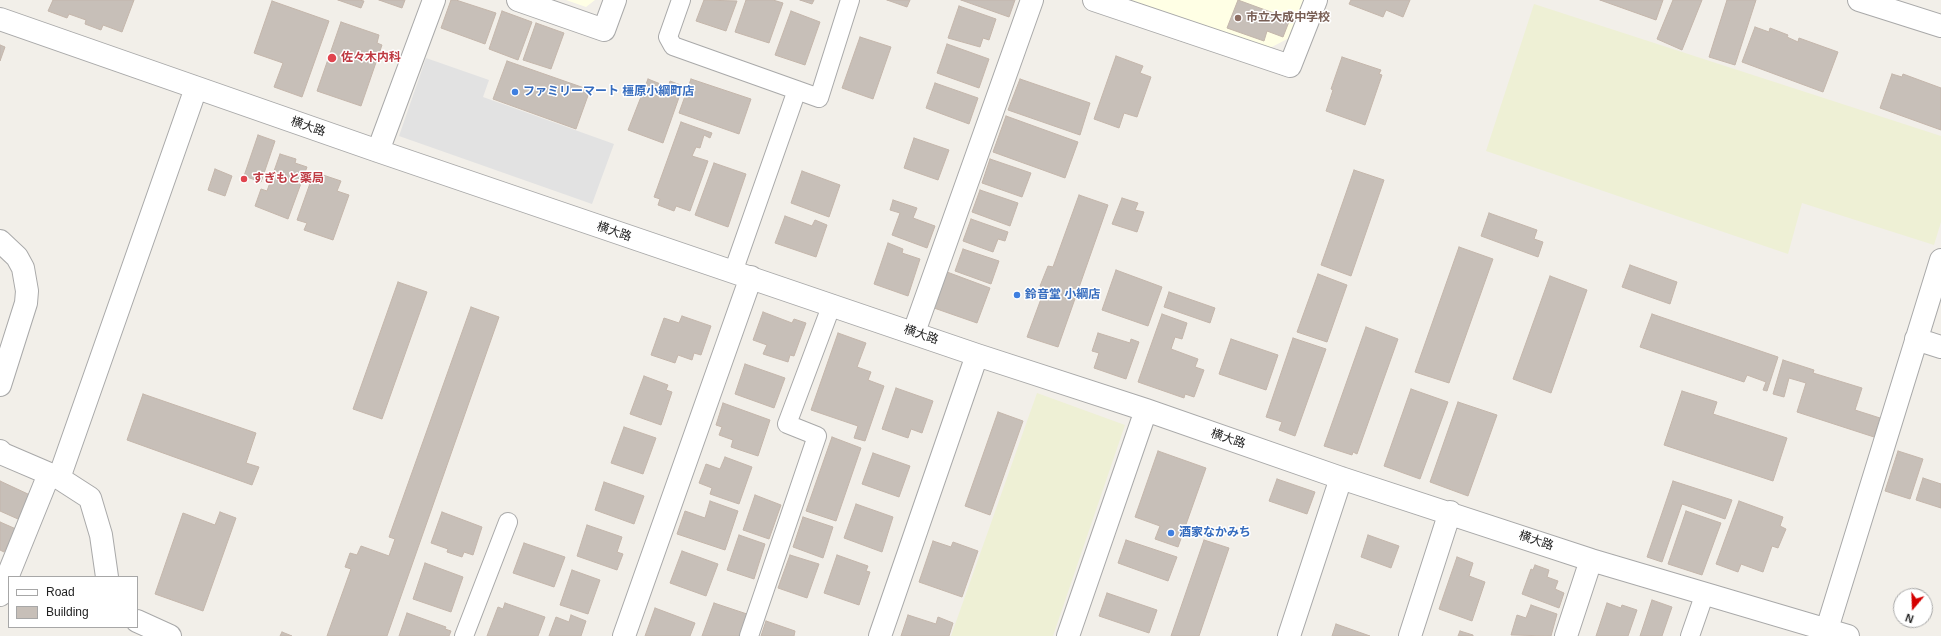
<!DOCTYPE html>
<meta charset="utf-8">
<style>
body{margin:0}
#map{position:relative;width:1941px;height:636px;overflow:hidden;background:#f2efe9;font-family:Arial,sans-serif}
canvas{display:block}
.legend{position:absolute;left:8px;top:576px;width:130px;height:52px;box-sizing:border-box;background:#fff;border:1px solid #a7a7a7;margin:0;padding:5px 7px;list-style:none;font-size:12px;color:#222}
.legend li{display:flex;align-items:center;gap:8px;height:20px}
.legend b{width:20px;border:1px solid #a7a7a7}
.north{position:absolute;left:1893px;top:588px;width:40px;height:40px;box-sizing:border-box;background:#fff;border:1px solid #a7a7a7;border-radius:50%;rotate:199deg;font-size:11px;font-weight:700;line-height:16px;text-align:center;color:#222}
.north::after{content:'';display:block;margin:auto;width:14px;height:18px;background:#d40000;clip-path:polygon(50% 0,100% 100%,50% 72%,0 100%)}
</style>
<div id="map">
<canvas width="1941" height="636"></canvas>
<ul class="legend">
<li><b style="height:5px;background:#fff"></b>Road</li>
<li><b style="height:11px;background:#c7bfb8"></b>Building</li>
</ul>
<div class="north">N</div>
</div>
<script>
const context = document.querySelector('canvas').getContext('2d');
context.lineJoin = 'round';
function paint(path, color) { context.fillStyle = color; context.fill(path, 'evenodd'); }
const shape = rows => new Path2D(rows.map(r => 'M' + r).join(''));
function trace(path, color, width, dash) { context.strokeStyle = color; context.lineWidth = width; context.lineCap = dash ? 'butt' : 'round'; context.setLineDash(dash || []); context.stroke(path); }
function drawText(font, color, halo, rows, align = 'center') {
  context.font = font + ' Arial,"Noto Sans JP",sans-serif'; context.lineWidth = 3; context.setLineDash([]); context.textBaseline = 'middle'; context.strokeStyle = halo; context.fillStyle = color; for (const [text, x, y, turn = 0] of rows) {
    context.save(); context.translate(x, y); context.rotate((+turn || 0) * Math.PI / 180); context.textAlign = isNaN(turn) ? turn : align; if (halo) context.strokeText(text, 0, 0); context.fillText(text, 0, 0); context.restore();
  }
}
paint(shape([
 [566,0,595,0,586,7],
 [1124,0,1306,0,1293,36,1268,49]
]), '#ffffe5');
paint(shape([
 [1534,4,1941,136,1941,222,1934,245,1802,203,1788,254,1486,151],
 [1037,393,1125,425,1053,636,951,636]
]), '#eef0d5');
paint(shape([
 [426,58,489,80,483,97,614,144,592,204,399,136]
]), '#e2e2e2');
const building = shape([
 [53,0,134,0,122,32,103,25,101,30,85,24,86,20,69,14,67,18,48,11,53,0],
 [338,0,359,0,364,1,361,8,338,0],
 [379,0,405,0,402,8,379,0],
 [451,0,456,0,496,13,485,44,441,28,451,0],
 [704,0,737,1,726,31,696,21,704,0],
 [746,0,773,0,783,3,769,43,735,32,746,0],
 [800,0,814,0,812,4,800,0],
 [887,0,910,0,907,7,887,0],
 [961,0,1015,0,1009,17,961,0],
 [1238,0,1290,19,1283,37,1267,31,1264,41,1227,28,1238,0],
 [1351,0,1410,0,1403,17,1386,10,1383,17,1349,4,1351,0],
 [1600,0,1663,0,1656,20,1600,0],
 [1673,0,1702,0,1682,50,1657,39,1673,0],
 [1727,0,1756,0,1735,65,1709,57,1727,0],
 [272,1,329,21,302,97,274,87,283,63,254,53,272,1],
 [959,6,996,19,989,40,983,38,980,47,948,38,959,6],
 [502,11,532,22,518,60,489,49,502,11],
 [791,11,820,22,805,65,775,55,791,11],
 [341,22,379,35,377,43,382,45,361,106,317,91,341,22],
 [536,23,564,33,551,69,523,60,536,23],
 [1755,27,1769,32,1770,28,1788,35,1787,37,1798,42,1799,38,1838,52,1823,92,1742,62,1755,27],
 [860,37,891,47,873,99,842,88,860,37],
 [947,44,989,59,979,88,937,73,947,44],
 [0,45,5,47,0,61,0,45],
 [1116,56,1143,66,1140,73,1151,77,1137,117,1124,113,1119,128,1094,119,1116,56],
 [1342,57,1381,70,1379,74,1382,75,1365,125,1326,111,1333,90,1331,89,1342,57],
 [507,61,590,90,576,129,493,99,507,61],
 [1892,74,1902,77,1903,74,1941,88,1941,130,1880,108,1892,74],
 [648,79,668,87,670,81,683,86,663,143,628,130,648,79],
 [691,79,751,99,739,134,679,113,691,79],
 [1020,79,1090,103,1080,135,1008,110,1020,79],
 [935,83,978,98,969,124,926,108,935,83],
 [1006,116,1078,142,1065,178,993,152,1006,116],
 [681,122,712,133,710,138,704,135,700,148,696,147,692,156,708,161,690,211,676,206,674,211,658,205,660,199,654,197,681,122],
 [258,135,275,141,261,182,244,176,258,135],
 [914,138,949,150,938,180,904,168,914,138],
 [280,154,296,159,295,163,307,167,288,219,255,206,261,189,267,191,280,154],
 [990,159,1031,173,1022,197,982,183,990,159],
 [714,163,746,174,728,227,695,215,714,163],
 [215,169,232,176,225,196,208,190,215,169],
 [1354,170,1384,180,1351,276,1321,265,1354,170],
 [802,171,840,185,829,217,791,203,802,171],
 [314,172,341,181,337,191,349,195,333,240,304,230,307,223,297,220,314,172],
 [980,190,1018,203,1010,226,972,212,980,190],
 [1079,195,1108,205,1058,347,1027,337,1045,288,1040,286,1048,266,1053,267,1079,195],
 [1122,198,1138,203,1135,210,1144,212,1137,232,1112,224,1122,198],
 [893,200,917,208,913,218,935,226,927,248,892,235,900,213,890,210,893,200],
 [1489,213,1537,230,1534,239,1543,242,1538,257,1481,236,1489,213],
 [785,216,812,226,815,220,827,225,816,257,775,243,785,216],
 [971,219,1008,232,1005,241,998,239,993,252,963,241,971,219],
 [888,243,903,249,902,253,920,259,908,296,874,284,888,243],
 [1459,247,1493,259,1449,383,1415,372,1459,247],
 [963,249,999,261,991,284,955,271,963,249],
 [1630,265,1677,282,1670,304,1622,287,1630,265],
 [1116,270,1162,287,1148,326,1102,310,1116,270],
 [947,272,990,288,977,323,934,308,947,272],
 [1318,274,1347,285,1327,342,1297,332,1318,274],
 [1550,276,1587,290,1551,393,1513,379,1550,276],
 [398,282,427,292,382,419,353,409,398,282],
 [1169,292,1215,308,1210,323,1164,307,1169,292],
 [471,307,499,317,387,636,327,636,351,569,345,567,350,553,357,555,361,546,389,556,395,539,389,537,471,307],
 [763,312,792,323,794,319,806,323,794,356,790,355,788,362,763,354,767,345,753,340,763,312],
 [1162,314,1187,323,1182,339,1175,337,1171,349,1198,359,1195,367,1204,370,1194,397,1185,394,1184,398,1138,382,1162,314],
 [1652,314,1778,357,1767,391,1763,390,1766,382,1747,375,1744,382,1640,347,1652,314],
 [682,316,711,326,701,355,694,353,692,360,678,355,675,363,651,355,664,318,679,323,682,316],
 [1366,327,1398,339,1357,454,1353,452,1352,455,1324,446,1366,327],
 [838,333,866,343,857,367,871,372,868,380,884,386,865,441,854,438,858,426,811,410,838,333],
 [1098,333,1130,343,1131,339,1139,342,1126,379,1094,368,1099,353,1092,351,1098,333],
 [1293,338,1326,349,1295,436,1279,430,1282,422,1266,417,1293,338],
 [1231,339,1278,355,1266,390,1219,374,1231,339],
 [1783,360,1814,370,1813,373,1862,388,1855,410,1880,418,1874,437,1797,412,1806,383,1789,378,1784,397,1773,394,1783,360],
 [745,364,785,378,774,408,735,394,745,364],
 [644,376,668,385,666,390,672,392,661,425,630,414,644,376],
 [896,388,933,401,922,433,911,429,908,438,882,429,896,388],
 [1411,389,1448,402,1420,479,1384,466,1411,389],
 [1682,391,1717,402,1713,414,1787,438,1773,481,1664,445,1682,391],
 [143,394,256,433,246,463,259,467,252,485,127,440,143,394],
 [1458,402,1497,415,1468,496,1430,482,1458,402],
 [723,403,770,420,758,456,731,447,733,440,719,435,722,427,716,425,723,403],
 [998,412,1023,421,990,515,965,506,998,412],
 [624,427,656,438,643,474,611,463,624,427],
 [832,437,861,448,836,521,806,511,832,437],
 [1158,451,1206,468,1178,547,1155,539,1160,526,1135,517,1158,451],
 [1898,451,1923,459,1910,499,1885,491,1898,451],
 [873,453,910,466,899,497,862,484,873,453],
 [725,457,752,467,739,504,710,494,712,488,699,483,706,464,720,469,725,457],
 [1923,478,1941,484,1941,508,1916,500,1923,478],
 [1277,479,1315,492,1307,514,1269,501,1277,479],
 [0,481,30,495,18,519,0,511,0,481],
 [1673,481,1732,500,1725,519,1682,504,1662,562,1647,557,1673,481],
 [604,482,644,496,634,524,595,510,604,482],
 [755,495,781,505,769,539,743,530,755,495],
 [710,501,738,511,725,550,677,534,685,511,705,518,710,501],
 [1739,501,1783,517,1780,526,1786,529,1778,548,1772,546,1763,572,1741,564,1738,572,1716,564,1739,501],
 [856,504,893,517,882,552,844,538,856,504],
 [1686,511,1721,523,1702,575,1668,564,1686,511],
 [220,512,236,518,203,611,155,594,183,513,215,525,220,512],
 [442,512,482,527,473,555,464,552,462,557,447,552,448,549,431,543,442,512],
 [803,517,833,527,823,558,793,547,803,517],
 [0,522,16,529,4,552,0,550,0,522],
 [587,525,622,537,617,552,623,554,617,570,577,556,587,525],
 [739,535,765,544,754,579,727,570,739,535],
 [1368,535,1399,546,1391,568,1361,557,1368,535],
 [1126,540,1177,557,1168,581,1118,563,1126,540],
 [1204,540,1229,548,1199,636,1171,636,1204,540],
 [933,541,951,547,953,542,978,551,962,597,919,582,933,541],
 [524,543,565,557,554,587,513,573,524,543],
 [682,551,718,564,706,596,670,583,682,551],
 [790,555,819,564,807,598,778,588,790,555],
 [837,555,868,566,866,571,870,572,859,605,824,593,837,555],
 [1457,557,1473,563,1469,576,1485,582,1472,621,1439,609,1457,557],
 [425,563,463,577,451,612,413,599,425,563],
 [1535,565,1549,570,1547,577,1558,581,1555,589,1564,593,1559,608,1522,594,1531,569,1533,570,1535,565],
 [572,570,600,580,588,614,560,605,572,570],
 [1107,593,1157,610,1149,633,1099,616,1107,593],
 [1652,600,1672,607,1662,636,1640,636,1652,600],
 [505,603,545,617,538,636,487,636,498,607,503,609,505,603],
 [714,603,747,614,740,636,702,636,714,603],
 [1607,603,1621,608,1622,605,1637,610,1628,636,1596,636,1607,603],
 [1531,605,1557,614,1551,636,1511,635,1517,615,1526,618,1531,605],
 [655,608,695,623,690,636,645,636,655,608],
 [407,613,446,627,445,629,451,631,449,636,399,636,407,613],
 [571,615,586,621,581,636,549,636,556,617,569,622,571,615],
 [908,615,936,624,938,617,953,623,949,636,901,636,908,615],
 [766,621,795,631,794,636,761,636,766,621],
 [1336,624,1370,636,1332,636,1336,624],
 [1460,631,1473,635,1473,636,1458,636,1460,631],
 [282,632,292,636,280,636,282,632]
]);
paint(building, '#c7bfb8');
trace(building, '#c4b6ab', 1);
const lane = shape([
 [681,0,668,37,673,46,819,98,850,0],
 [733,272,797,90],
 [464,636,508,522],
 [749,636,817,436,787,424,832,304],
 [1690,636,1705,593]
]);
const street = shape([
 [518,0,604,30,615,0],
 [1094,0,1290,66,1316,0],
 [1859,0,1941,26],
 [0,19,378,151,977,355,1146,410,1341,478,1591,560,1848,636],
 [378,151,434,0],
 [0,241,17,257,23,268,27,291,26,303,0,385],
 [914,332,1032,0],
 [1916,339,1941,347],
 [0,451,3,454,59,478,90,498,101,535,107,577],
 [59,478,196,88],
 [0,595,49,474],
 [137,621,170,636],
 [1827,629,1941,260],
 [624,636,751,277],
 [880,636,977,355],
 [1068,636,1146,410],
 [1289,636,1341,478],
 [1410,636,1450,512],
 [1566,636,1591,560]
]);
trace(lane, '#a9a9a9', 20);
trace(street, '#a9a9a9', 24);
trace(lane, '#fff', 18);
trace(street, '#fff', 22);
for (const [x, y, r, color] of [
 [1238,18,4,"#8d6e63"],
 [332,58,5,"#e0444e"],
 [515,92,4,"#3f7fe0"],
 [244,179,4,"#e0444e"],
 [1017,295,4,"#3f7fe0"],
 [1171,533,4,"#3f7fe0"]
]) { const dot = new Path2D(); dot.arc(x, y, r, 0, 2 * Math.PI); context.fillStyle = color; context.fill(dot); trace(dot, '#fff', 1.5); }
drawText('bold 12px', '#785e54', '#fff', [
 ["市立大成中学校",1246,18]
], 'left');
drawText('bold 12px', '#be3a42', '#fff', [
 ["佐々木内科",341,58],
 ["すぎもと薬局",252,179]
], 'left');
drawText('bold 12px', '#366cbe', '#fff', [
 ["ファミリーマート 橿原小綱町店",523,92],
 ["鈴音堂 小綱店",1025,295],
 ["酒家なかみち",1179,533]
], 'left');
drawText('12px', '#222', '#fff', [
 ["横大路",308,127,19],
 ["横大路",614,232,19],
 ["横大路",921,335,19],
 ["横大路",1228,439,19],
 ["横大路",1536,541,19]
]);
</script>
